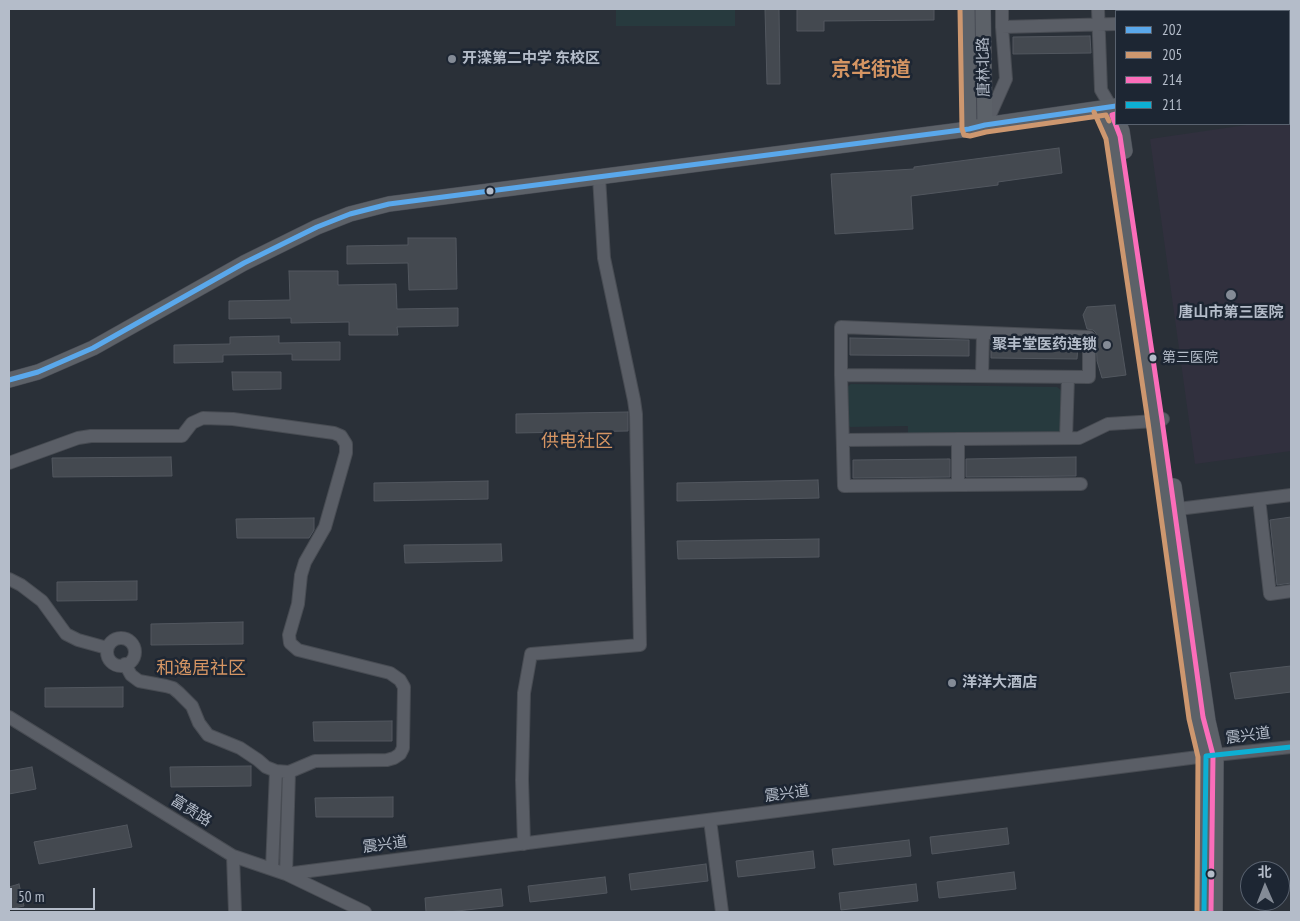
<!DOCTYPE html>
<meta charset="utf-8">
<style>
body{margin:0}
#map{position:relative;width:1300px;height:921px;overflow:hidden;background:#2a3038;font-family:"PT Sans Narrow","Noto Sans SC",sans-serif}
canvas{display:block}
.frame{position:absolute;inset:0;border:10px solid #b4bcc9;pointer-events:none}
.legend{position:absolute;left:1115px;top:10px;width:175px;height:115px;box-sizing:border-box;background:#1d2633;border:1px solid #59626f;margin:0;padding:6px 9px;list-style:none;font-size:15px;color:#b4bcc9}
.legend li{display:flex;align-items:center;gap:10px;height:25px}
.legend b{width:25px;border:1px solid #59626f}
.north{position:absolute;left:1240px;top:861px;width:50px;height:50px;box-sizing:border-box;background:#1d2633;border:1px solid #59626f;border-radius:50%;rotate:359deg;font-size:14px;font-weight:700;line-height:20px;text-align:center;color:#b4bcc9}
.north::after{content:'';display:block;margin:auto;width:18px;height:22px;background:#848b96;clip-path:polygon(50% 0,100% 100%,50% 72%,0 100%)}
.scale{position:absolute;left:10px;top:888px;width:85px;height:22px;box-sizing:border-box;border:2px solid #b4bcc9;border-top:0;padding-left:6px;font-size:15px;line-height:18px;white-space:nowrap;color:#b4bcc9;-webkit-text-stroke:4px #1d2633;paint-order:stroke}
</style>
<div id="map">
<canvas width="1300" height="921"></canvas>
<div class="frame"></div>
<ul class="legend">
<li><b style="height:6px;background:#5aa8eb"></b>202</li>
<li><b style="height:6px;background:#cd976f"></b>205</li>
<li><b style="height:6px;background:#fb6dba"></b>214</li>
<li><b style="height:6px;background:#0dafd3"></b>211</li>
</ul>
<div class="north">北</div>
<div class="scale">50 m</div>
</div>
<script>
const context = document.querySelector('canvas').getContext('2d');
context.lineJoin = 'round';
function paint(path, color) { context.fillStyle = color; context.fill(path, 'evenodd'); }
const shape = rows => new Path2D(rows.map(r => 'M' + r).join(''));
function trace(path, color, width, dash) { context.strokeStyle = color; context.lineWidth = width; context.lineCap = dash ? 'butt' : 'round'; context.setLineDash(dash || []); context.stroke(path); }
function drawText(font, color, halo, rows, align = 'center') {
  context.font = font + ' "PT Sans Narrow","Noto Sans SC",sans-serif'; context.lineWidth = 5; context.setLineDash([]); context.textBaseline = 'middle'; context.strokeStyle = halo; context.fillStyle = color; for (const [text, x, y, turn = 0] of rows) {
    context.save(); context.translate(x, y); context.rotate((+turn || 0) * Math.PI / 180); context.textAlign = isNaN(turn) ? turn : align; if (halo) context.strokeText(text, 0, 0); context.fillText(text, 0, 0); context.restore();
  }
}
paint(shape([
 [1289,118,1291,118,1291,451,1195,464,1150,139,1253,124,1289,124]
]), '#31303e');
paint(shape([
 [616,9,735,9,735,26,616,26],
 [851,384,1057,387,1062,391,1061,429,1059,434,908,436,908,426,850,427,847,423,847,387]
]), '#273a3e');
const building = shape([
 [765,9,779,9,780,84,767,84,765,9],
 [797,9,934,9,934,20,824,21,824,31,797,31,797,9],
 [1090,36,1091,53,1013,54,1013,37,1090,36],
 [1059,148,1062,173,998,182,998,185,911,196,913,229,835,234,831,174,914,169,914,167,1059,148],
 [408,238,456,238,457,289,409,290,408,263,347,264,347,246,408,245,408,238],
 [289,271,338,271,338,285,396,284,397,309,458,308,458,326,397,327,398,335,349,335,349,322,291,323,291,318,229,319,229,301,290,300,289,271],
 [1115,305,1126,375,1102,378,1097,361,1096,333,1093,330,1087,329,1083,315,1087,307,1115,305],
 [279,336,279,343,340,342,340,360,292,360,292,354,223,355,223,362,174,363,174,345,230,344,230,337,279,336],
 [850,338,969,340,969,356,850,355,850,338],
 [991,341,1078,345,1077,359,991,358,991,341],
 [232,372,281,372,281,389,233,390,232,372],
 [628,412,628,431,516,433,516,414,628,412],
 [171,457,172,476,53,477,52,458,171,457],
 [1076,457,1076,476,966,477,966,459,1076,457],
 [948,459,950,459,950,477,853,478,853,460,948,459],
 [818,480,819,498,677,501,677,483,818,480],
 [488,481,488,499,374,501,374,483,488,481],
 [1291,517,1291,583,1277,585,1270,520,1291,517],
 [314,518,314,530,309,538,237,538,236,519,314,518],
 [819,539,819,557,678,559,677,541,819,539],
 [501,544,502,561,405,563,404,545,501,544],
 [137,581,137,600,57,601,57,582,137,581],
 [243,622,243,644,151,645,151,624,243,622],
 [1291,666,1291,692,1235,699,1230,673,1291,666],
 [123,687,123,707,45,707,45,688,123,687],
 [392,721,392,741,314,741,313,722,392,721],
 [251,766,251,786,171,787,170,767,251,766],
 [32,767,36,789,9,794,9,771,32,767],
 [393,797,393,817,316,817,315,798,393,797],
 [127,825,132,847,39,864,34,842,127,825],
 [1007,828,1009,844,932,854,930,837,1007,828],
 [909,840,911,856,834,865,832,849,909,840],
 [813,851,815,868,738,877,736,861,813,851],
 [706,864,708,881,631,890,629,874,706,864],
 [1014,872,1016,889,939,898,937,882,1014,872],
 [605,877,607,893,530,902,528,886,605,877],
 [19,884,24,906,9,909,9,887,19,884],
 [916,884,918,901,841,910,839,893,916,884],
 [501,889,503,906,448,912,426,912,425,898,501,889]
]);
paint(building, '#444950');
trace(building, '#52575f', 1);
const minor = shape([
 [1098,9,1101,90,1111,107],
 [1002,27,1116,24],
 [986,124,1006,79,1002,27,1002,9],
 [841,375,1089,377,1089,337,841,327,841,375,844,486,1081,484],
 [982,376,983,333],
 [1066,438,1068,377],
 [958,439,958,485],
 [843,440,1079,438,1108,424,1155,421,1163,419],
 [9,463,78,438,91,436,182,436,192,423,203,418,233,419,334,433,341,436,346,444,346,453,325,527,305,562,301,575,298,604,289,635,290,643,298,650,390,673,400,680,404,687,403,748,400,754,394,758,387,760,315,761,289,772,276,771,266,767,258,760,240,748,208,735,199,723,192,706,179,693,173,688,166,686,139,681,131,675,125,664],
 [1259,499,1270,594,1291,591],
 [1178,509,1291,495],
 [9,579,21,585,42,601,66,634,78,640,107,648],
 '107 652a14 14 0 1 1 28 0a14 14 0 1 1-28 0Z',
 [9,717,233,856,286,874,365,912],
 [710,820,722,912],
 [524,844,522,780,524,693,531,654,640,645,636,414,634,400,604,258,599,177],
 [233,856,235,912],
 [272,869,276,771],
 [286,874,1206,756,1291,747],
 [286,874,289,772]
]);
const major = shape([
 [967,9,969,129],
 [983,9,985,125],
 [1289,83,1291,82],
 [1101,109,1113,137,1155,421,1196,718,1206,756,1204,912],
 [1119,124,1122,131,1125,151],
 [9,380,38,372,93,348,244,263,317,227,350,214,389,204,969,129,985,125,1116,106],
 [1174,486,1208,721,1216,756,1215,912]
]);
trace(minor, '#484c53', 14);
trace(major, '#484c55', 16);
trace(minor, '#5a5e66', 12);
trace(major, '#5c6168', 15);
trace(shape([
 [9,380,38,372,93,348,244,263,317,227,350,214,389,204,969,129,985,125,1116,106]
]), '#5aa8eb', 5);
trace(shape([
 [960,9,962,129,964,135,970,136,986,132,1106,115,1109,121],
 [1094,112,1106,139,1148,422,1189,719,1198,757,1197,912]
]), '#cd976f', 5);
trace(shape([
 [1116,114,1112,115,1120,136,1162,420,1203,717,1213,755,1211,912]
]), '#fb6dba', 5);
trace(shape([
 [1204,912,1206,756,1291,747]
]), '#0dafd3', 5);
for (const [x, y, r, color] of [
 [452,59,5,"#848b96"],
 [490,191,4.5,"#b4bcc9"],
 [1231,295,6,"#848b96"],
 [1107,345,5,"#848b96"],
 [1153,358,4.5,"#b4bcc9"],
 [952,683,5,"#848b96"],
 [1211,874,4.5,"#b4bcc9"]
]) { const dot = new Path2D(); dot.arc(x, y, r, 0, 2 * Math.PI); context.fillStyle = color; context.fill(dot); trace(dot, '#1d2633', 2); }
drawText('14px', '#b4bcc9', '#1d2633', [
 ["第三医院",1162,358]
], 'left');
drawText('bold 15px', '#b4bcc9', '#1d2633', [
 ["开滦第二中学 东校区",462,59],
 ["唐山市第三医院",1231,313,"center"],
 ["聚丰堂医药连锁",1097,345,"right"],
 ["洋洋大酒店",962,683]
], 'left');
drawText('15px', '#b4bcc9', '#1d2633', [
 ["唐林北路",984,67,-91],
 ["震兴道",1248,736,-7],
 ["震兴道",787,794,-7],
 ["富贵路",191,811,32],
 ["震兴道",385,845,-7]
]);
drawText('18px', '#d59563', '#1d2633', [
 ["供电社区",577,442],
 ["和逸居社区",201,669]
]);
drawText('bold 20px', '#d59563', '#1d2633', [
 ["京华街道",871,70]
]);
</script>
